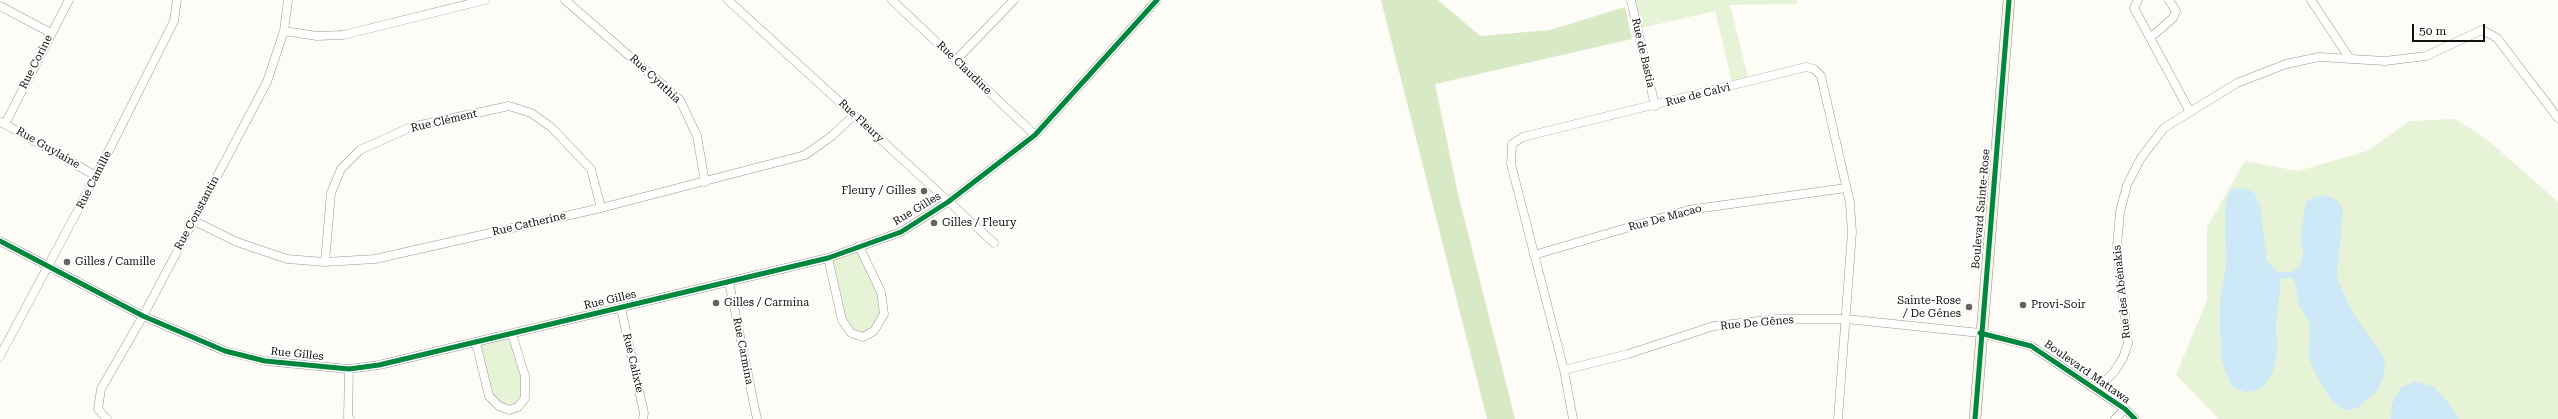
<!DOCTYPE html>
<meta charset="utf-8">
<style>
body{margin:0}
#map{position:relative;width:2558px;height:419px;overflow:hidden;background:#fdfcf7;font-family:"Roboto Serif",serif}
canvas{display:block}
.scale{position:absolute;left:2412px;top:24px;width:73px;height:18px;box-sizing:border-box;border:2px solid #111;border-top:0;padding-left:5px;font-size:12px;line-height:14px;white-space:nowrap;color:#111;-webkit-text-stroke:3px #fff;paint-order:stroke}
</style>
<div id="map">
<canvas width="2558" height="419"></canvas>
<div class="scale">50 m</div>
</div>
<script>
const context = document.querySelector('canvas').getContext('2d');
context.lineJoin = 'round';
function paint(path, color) { context.fillStyle = color; context.fill(path, 'evenodd'); }
const shape = rows => new Path2D(rows.map(r => 'M' + r).join(''));
function trace(path, color, width, dash) { context.strokeStyle = color; context.lineWidth = width; context.lineCap = dash ? 'butt' : 'round'; context.setLineDash(dash || []); context.stroke(path); }
function drawText(font, color, halo, rows, align = 'center') {
  context.font = font + ' "Roboto Serif",serif'; context.lineWidth = 4; context.setLineDash([]); context.textBaseline = 'middle'; context.strokeStyle = halo; context.fillStyle = color; for (const [text, x, y, turn = 0] of rows) {
    context.save(); context.translate(x, y); context.rotate((+turn || 0) * Math.PI / 180); context.textAlign = isNaN(turn) ? turn : align; if (halo) context.strokeText(text, 0, 0); context.fillText(text, 0, 0); context.restore();
  }
}
paint(shape([
 [1631,0,1797,0,1797,4,1730,5,1749,81,1733,86,1715,11,1637,29],
 [2456,119,2489,141,2558,202,2558,419,2219,419,2176,375,2207,300,2207,227,2245,161,2298,171,2367,151,2410,121],
 [859,246,881,292,884,314,874,331,863,337,842,320,828,258],
 [512,334,525,376,525,398,509,410,489,396,476,343]
]), '#e7f3d7');
paint(shape([
 [1381,0,1438,0,1480,36,1550,30,1625,7,1632,39,1435,84,1458,194,1515,419,1487,419]
]), '#d8eac5');
paint(shape([
 [2242,188,2254,192,2260,205,2267,261,2278,272,2292,272,2299,267,2303,257,2301,235,2306,202,2314,197,2327,195,2338,201,2343,210,2337,274,2339,283,2354,315,2383,356,2385,366,2383,378,2378,390,2358,408,2349,410,2341,409,2331,400,2313,369,2309,356,2310,324,2299,305,2295,282,2291,278,2281,279,2276,325,2277,352,2273,371,2265,385,2254,391,2245,392,2233,387,2227,376,2222,361,2220,332,2220,302,2226,266,2225,209,2227,198,2232,189],
 [2415,382,2433,386,2447,401,2459,419,2391,419,2392,404,2401,387]
]), '#cde8f7');
const street = shape([
 [565,0,680,100,697,136,705,182],
 [728,0,994,243],
 [892,0,1035,135],
 [1631,0,1655,106],
 [2138,0,2134,8,2190,112],
 [2311,0,2350,59],
 [0,6,51,33],
 [284,31,317,36,343,35,485,0],
 [2150,38,2173,18,2176,11,2169,0],
 [956,60,1014,0],
 [1,122,96,176],
 [5,124,69,0],
 [192,220,237,242,287,259,325,262,375,259,601,208,805,155,832,136,854,115],
 [0,241,143,316,225,351,265,361,349,369,379,365,828,258,901,232,948,202,1035,135,1157,0],
 [1534,255,1688,210,1846,188],
 [828,258,842,320,851,333,863,337,874,331,884,314,881,292,859,246],
 [325,262,331,193,341,169,360,150,411,127,509,106,531,113,551,127,591,169,601,208],
 [729,282,757,419],
 [621,308,644,413,643,419],
 [476,343,489,396,499,406,509,410,518,407,525,398,525,376,512,334],
 [0,356,96,176,174,21,177,0],
 [349,369,348,417,350,419],
 [1564,370,1628,354,1714,326,1776,319,1846,319,1980,333,2031,346,2125,409,2135,419],
 [2096,389,2114,372,2123,358,2128,343,2117,246,2120,212,2127,185,2141,158,2164,128,2237,83,2286,64,2319,57,2385,61,2426,56,2482,30,2497,38,2558,118],
 [107,419,98,409,101,389,143,316,267,82,284,31,288,0],
 [1573,419,1564,370,1511,164,1512,144,1523,137,1806,67,1814,69,1821,76,1850,203,1852,232,1838,419],
 [2115,419,2125,409]
]);
const secondary = shape([
 [1975,419,2009,0]
]);
trace(street, '#979795', 9);
trace(secondary, '#8e8d8b', 12);
trace(street, '#fffffe', 8);
trace(secondary, '#f6f4eb', 11);
trace(shape([
 [0,241,143,316,225,351,265,361,349,369,379,365,828,258,901,232,948,202,1035,135,1157,0],
 [1980,333,2031,346,2125,409,2135,419],
 [1975,419,2009,0]
]), '#00873e', 5);
for (const [x, y, r, color] of [
 [924,191,4,"#646362"],
 [934,223,4,"#646362"],
 [67,262,4,"#646362"],
 [716,303,4,"#646362"],
 [2023,305,4,"#646362"],
 [1969,307,4,"#646362"]
]) { const dot = new Path2D(); dot.arc(x, y, r, 0, 2 * Math.PI); context.fillStyle = color; context.fill(dot); trace(dot, '#fff', 1.5); }
drawText('11px', '#111', '#fff', [
 ["Rue de Bastia",1643,53,77],
 ["Rue Corine",36,62,-63],
 ["Rue Claudine",964,68,44],
 ["Rue Cynthia",655,79,43],
 ["Rue de Calvi",1698,95,-14],
 ["Rue Clément",444,121,-13],
 ["Rue Fleury",861,121,43],
 ["Rue Guylaine",48,148,30],
 ["Rue Camille",94,180,-63],
 ["Rue Gilles",917,209,-31],
 ["Boulevard Sainte-Rose",1981,209,-85],
 ["Rue Constantin",197,213,-62],
 ["Rue De Macao",1665,218,-15],
 ["Rue Catherine",529,224,-13],
 ["Rue des Abénakis",2122,292,-96],
 ["Rue Gilles",610,300,-13],
 ["Rue De Gênes",1757,323,-5],
 ["Rue Carmina",743,351,79],
 ["Rue Gilles",297,354,6],
 ["Rue Calixte",633,363,77],
 ["Boulevard Mattawa",2087,372,35]
]);
drawText('11px', '#111', '#fff', [
 ["Fleury / Gilles",916,191,"right"],
 ["Gilles / Fleury",942,223],
 ["Gilles / Camille",75,262],
 ["Sainte-Rose",1961,301,"right"],
 ["/ De Gênes",1961,314,"right"],
 ["Gilles / Carmina",724,303],
 ["Provi-Soir",2031,305]
], 'left');
</script>
